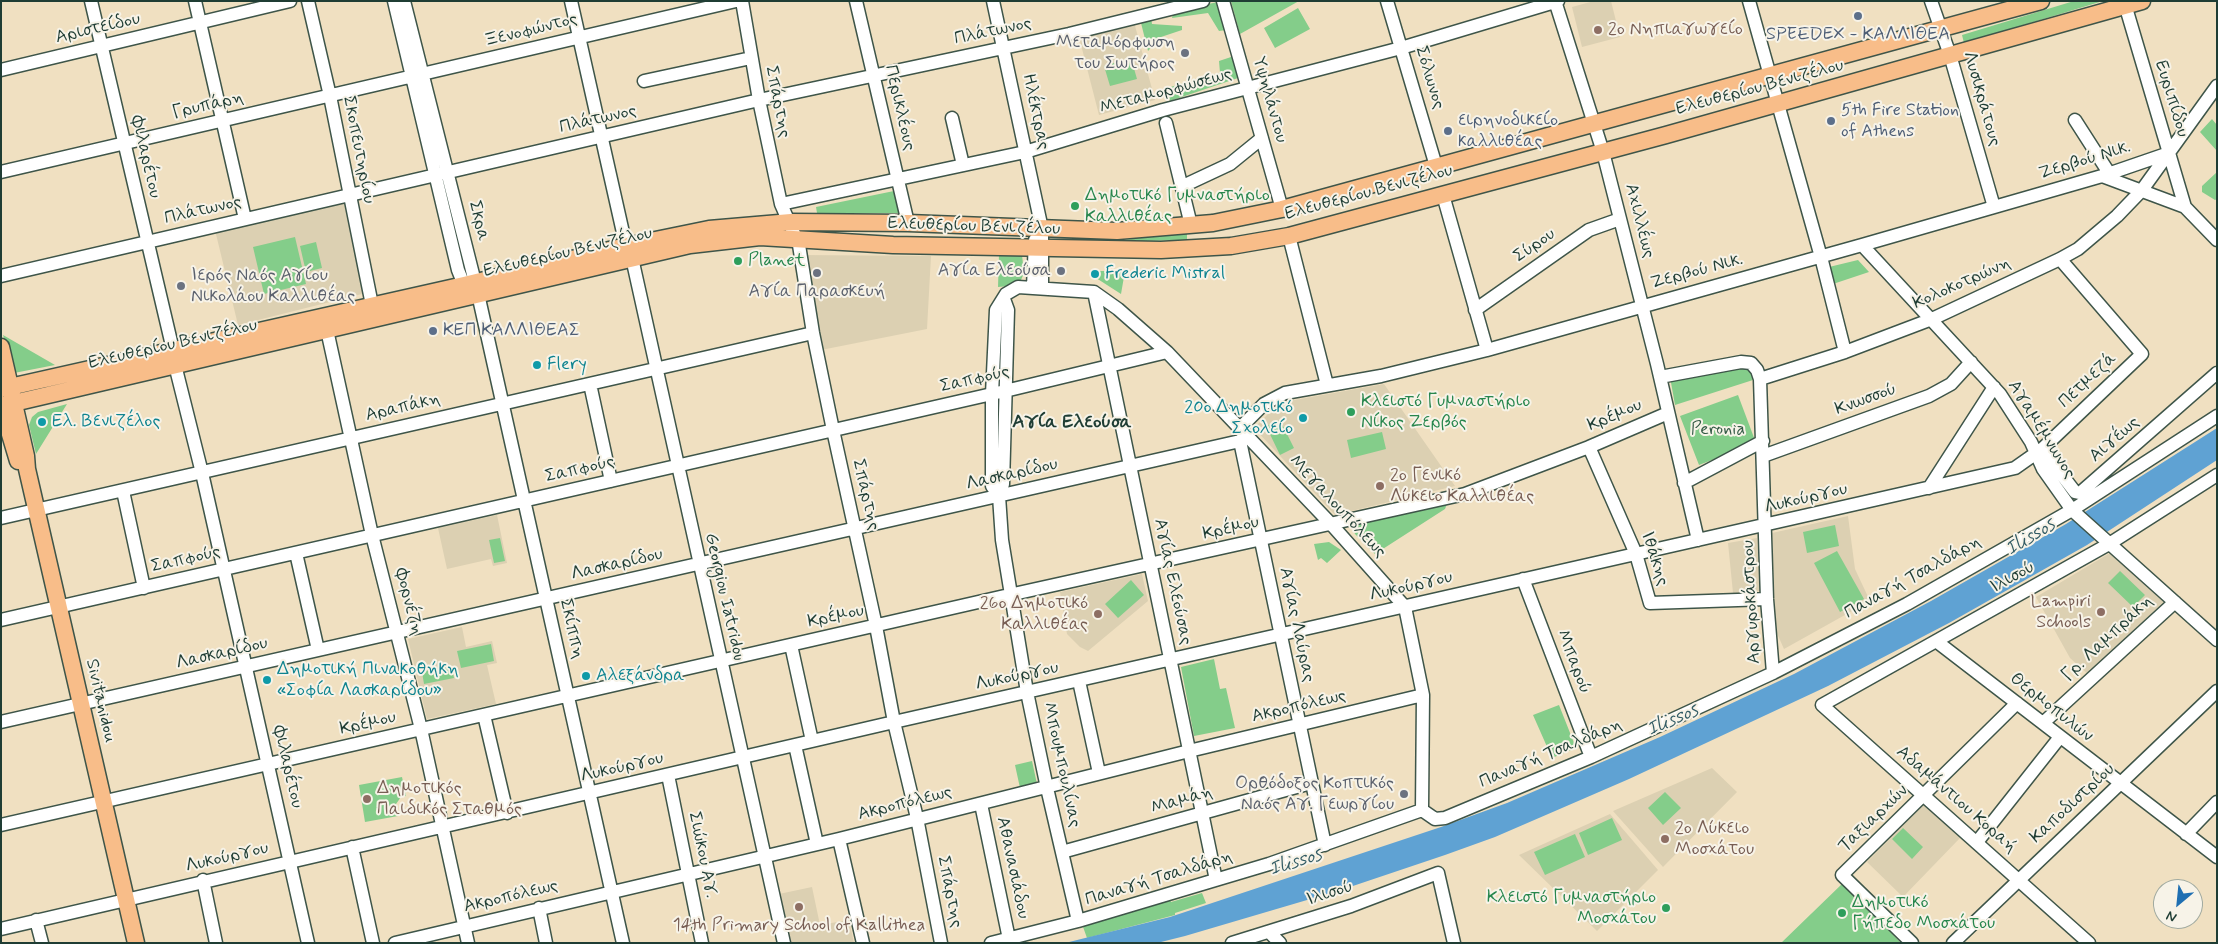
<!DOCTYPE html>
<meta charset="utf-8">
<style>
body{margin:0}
#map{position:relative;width:2218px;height:944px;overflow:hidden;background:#f0e0c1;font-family:Mynerve,sans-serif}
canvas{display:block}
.frame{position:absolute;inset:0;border:2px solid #1f3d34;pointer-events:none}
.north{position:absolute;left:2153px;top:879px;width:50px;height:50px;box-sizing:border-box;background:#f7f3e8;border:1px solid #a1aaa0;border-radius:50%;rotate:208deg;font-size:14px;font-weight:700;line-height:20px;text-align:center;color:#1f3d34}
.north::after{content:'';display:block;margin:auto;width:18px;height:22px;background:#1f6fb2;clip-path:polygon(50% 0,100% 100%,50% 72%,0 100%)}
</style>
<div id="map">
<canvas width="2218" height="944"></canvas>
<div class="frame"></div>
<div class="north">N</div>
</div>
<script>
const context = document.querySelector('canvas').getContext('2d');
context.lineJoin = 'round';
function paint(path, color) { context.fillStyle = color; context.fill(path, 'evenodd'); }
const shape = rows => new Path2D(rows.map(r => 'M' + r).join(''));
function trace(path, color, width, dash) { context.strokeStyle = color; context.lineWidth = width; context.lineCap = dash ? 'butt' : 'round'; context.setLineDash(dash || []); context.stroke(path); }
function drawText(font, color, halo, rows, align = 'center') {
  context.font = font + ' Mynerve,sans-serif'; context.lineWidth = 4; context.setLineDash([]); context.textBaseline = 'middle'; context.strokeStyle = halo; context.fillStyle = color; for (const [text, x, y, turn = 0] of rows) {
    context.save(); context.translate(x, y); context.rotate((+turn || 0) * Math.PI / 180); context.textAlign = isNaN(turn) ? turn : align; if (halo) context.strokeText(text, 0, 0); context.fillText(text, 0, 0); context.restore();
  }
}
paint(shape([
 [1594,1,1611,1,1620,37,1582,47,1572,7],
 [1134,22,1155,100,1099,115,1079,37],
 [345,199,366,293,238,325,215,230],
 [800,255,931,256,927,329,821,350],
 [1384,384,1455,486,1335,515,1254,428,1271,411,1289,401],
 [497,515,507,563,493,566,491,559,447,569,438,528],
 [1848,516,1855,569,1870,601,1784,649,1776,631,1772,533],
 [1757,538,1761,591,1733,593,1728,543],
 [2110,553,2167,604,2090,676,2070,658,2036,597],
 [1142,574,1148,601,1088,651,1080,647,1067,634,1060,592],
 [462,627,466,647,492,641,497,663,487,665,496,704,427,719,408,639],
 [1712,768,1737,792,1663,867,1613,811],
 [1923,805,1960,838,1903,897,1867,862],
 [1610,814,1658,870,1597,931,1519,855],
 [812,887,820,925,849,920,854,943,789,943,779,894]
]), '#dcd0b2');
paint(shape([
 [1231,1,1299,1,1240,34],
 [2074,1,2103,1,1964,43,1962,35],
 [1218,2,1226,30,1219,31,1208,13,1172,18,1174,11],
 [1298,8,1310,29,1275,48,1264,28],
 [1151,17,1152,24,1182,26,1182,30,1161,37,1148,51,1140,19],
 [1234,56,1238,78,1170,101,1167,88,1220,73,1219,61],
 [1131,58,1137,79,1110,86,1104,66],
 [2212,119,2217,125,2217,151,2200,132],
 [2217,172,2217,199,2215,200,2202,192,2202,186],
 [894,191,899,213,817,213,816,207],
 [1187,233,1187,240,1142,241,1122,239],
 [295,237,306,284,264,294,253,247],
 [316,242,322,268,306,272,300,246],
 [999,254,1022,255,1024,273,1021,280,1009,286,998,287],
 [1858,260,1869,272,1833,284,1829,267],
 [1092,271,1125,271,1121,294,1093,276,1096,273],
 [3,335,55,365,14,373],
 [1749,366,1753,380,1675,405,1670,377],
 [1738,395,1756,443,1699,465,1680,416],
 [67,404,36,454,29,425,32,417,38,412],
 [1280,420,1294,448,1280,455,1266,426],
 [1382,432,1386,449,1351,458,1347,440],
 [1442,503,1447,504,1445,509,1375,554,1355,534,1353,528,1355,526],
 [1835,525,1839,546,1807,553,1803,532],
 [500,538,505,561,494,563,489,540],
 [1329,542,1341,550,1327,563,1321,558,1318,560,1314,544],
 [1837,551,1864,599,1840,612,1814,563],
 [2120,571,2145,595,2133,607,2108,583],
 [1131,580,1144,595,1118,618,1105,604],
 [491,644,494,661,461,668,457,651],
 [1214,659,1220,689,1226,688,1235,728,1194,736,1181,667],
 [451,665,454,678,424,684,422,672],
 [1559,705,1576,748,1552,758,1533,715],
 [1032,761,1037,784,1020,788,1015,765],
 [402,777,406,796,401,797,396,804,398,816,365,822,359,785],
 [1665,792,1681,808,1663,825,1648,808],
 [1612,818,1622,840,1588,855,1579,833],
 [1903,828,1923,847,1912,859,1892,839],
 [1575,834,1585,857,1545,875,1534,852],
 [1843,883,1901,943,1781,943],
 [1202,893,1206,903,1175,913,1175,915,1087,938,1082,924,1169,897,1171,902]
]), '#84cd8a');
paint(shape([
 [2217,428,2217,460,2087,545,1949,623,1828,686,1629,779,1495,837,1445,855,1341,890,1185,936,1157,943,1065,943,1170,917,1441,827,1507,803,1660,737,1794,674,1931,601,2066,524]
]), '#5fa2d3');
const minor = shape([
 [91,1,173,350],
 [195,1,245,219],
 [308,1,330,96,372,305],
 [394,1,458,270,464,285,470,289],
 [404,1,478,294,623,943],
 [571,1,626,246],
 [742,1,759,100,781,204,799,245,813,333,833,430,876,626,894,722,917,818,941,943],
 [856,1,908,223],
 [993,1,1042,229,1042,287],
 [1223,1,1282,209],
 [1387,1,1436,166],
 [1555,1,1603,152,1657,364,1698,540],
 [1749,1,1821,257,1845,352],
 [1931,1,1950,55,1994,207],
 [2124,1,2185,207],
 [1,70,290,1],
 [644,81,751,58],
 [952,118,963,165],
 [2075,120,2109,173],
 [1166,123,1191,225],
 [1,172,736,1],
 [2102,176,2185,207,2217,240],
 [1183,186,1230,164,1262,138],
 [1443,195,1487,350],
 [781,204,1025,152,1163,110,1401,48,1558,1],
 [1289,236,1327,385],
 [1862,245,2000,394,2031,442,2043,469,2072,510,2217,640],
 [632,258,784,943],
 [1,276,759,100,1069,34,1203,1],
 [1033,287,1035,240],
 [1094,292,1216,880],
 [1004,299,1008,310,1003,484,999,496,1002,540,1027,692,1047,788,1078,921],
 [1475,310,1589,230,1620,219],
 [327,330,372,535,421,729,468,943],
 [175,365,202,473,308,943],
 [1660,377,1741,362,1751,363,1757,370,1760,379,1767,599,1773,673],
 [1760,379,1845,352,1932,319,2060,259,2078,249,2117,216,2142,190,2217,86],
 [590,384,611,481],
 [1240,428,1264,404,1285,393,1381,376,1487,350,1862,245,2102,176,2169,153],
 [1240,441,1325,845],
 [1589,447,1636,554,1650,603,1767,599],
 [2042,449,2075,492,2080,493,2217,373],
 [1763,456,1929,396,1951,384,1971,362],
 [1684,483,1763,441],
 [1929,488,1994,387],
 [123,491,144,588],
 [999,496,992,486,992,394,996,310,1006,294,1018,287,1094,292,1118,309,1167,352,1331,524,1405,607,1423,695,1422,810],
 [1,518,813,333],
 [296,553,318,650],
 [1523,579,1591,757],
 [1,620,1005,391,1167,352],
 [1936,641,2217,857],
 [791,645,812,741],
 [1079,681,1099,773],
 [484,715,507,813],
 [1,722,1240,441,1246,435],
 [2043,723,2175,602],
 [795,745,817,844],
 [668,775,702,943],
 [981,804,1009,939],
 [1422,810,1435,819,1445,818,1591,757,1773,673,1907,604,2072,510,2217,416],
 [1,825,1009,595,1465,494,1589,447,1668,413],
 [2186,834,2217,802],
 [839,839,863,943],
 [1977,842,2060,737],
 [352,847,373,943],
 [1062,852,1311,783],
 [203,880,216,943],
 [539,908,546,943],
 [36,920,42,943],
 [1,929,894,722,2015,468,2042,449,2142,354,2060,259],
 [1269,932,1280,943],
 [395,943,839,839,1189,751,1423,695],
 [991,943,1078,921,1269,864,1422,810],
 [1232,943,1351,906,1438,873,1454,943],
 [1912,943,1842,875,2017,703],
 [1953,943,2217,691],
 [2089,943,1822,705,2109,544,2217,475]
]);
const major = shape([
 [1,347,26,456,27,469,136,943],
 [1,389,464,285,626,246,709,229,791,222,908,223,1117,231,1213,223,1282,209,2041,1],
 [1,404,18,461],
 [1,406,690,245,760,237,893,245,1161,250,1231,246,1289,236,1666,135,2142,1]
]);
trace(minor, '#3e5549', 15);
trace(major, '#3e5549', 19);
trace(minor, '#fff', 12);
trace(major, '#f8bd89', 16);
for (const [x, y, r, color] of [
 [1858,16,5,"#5c6f8a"],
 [1598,30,5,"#8d6e63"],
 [1185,53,5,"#6b7280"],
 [1831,121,5,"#5c6f8a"],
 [1448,131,5,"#5c6f8a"],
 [1075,206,5,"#2e9e5b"],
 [738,261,5,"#2e9e5b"],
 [1061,271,5,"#6b7280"],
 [817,273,5,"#6b7280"],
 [1095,274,5,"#0f9aa8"],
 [181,286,5,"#6b7280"],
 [433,331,5,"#5c6f8a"],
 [537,365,5,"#0f9aa8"],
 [1351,412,5,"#2e9e5b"],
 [1303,418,5,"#0f9aa8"],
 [42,422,5,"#0f9aa8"],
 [1380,486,5,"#8d6e63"],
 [2101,612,5,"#8d6e63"],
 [1098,614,5,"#8d6e63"],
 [586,676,5,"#0f9aa8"],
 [267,680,5,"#0f9aa8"],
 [1404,794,5,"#6b7280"],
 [367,799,5,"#8d6e63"],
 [1665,839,5,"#8d6e63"],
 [799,907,5,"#8d6e63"],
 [1666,908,5,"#2e9e5b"],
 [1842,913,5,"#2e9e5b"]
]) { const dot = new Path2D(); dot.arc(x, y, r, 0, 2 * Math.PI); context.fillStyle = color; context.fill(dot); trace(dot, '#f7f3e8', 2); }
drawText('18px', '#1f3d34', '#f7f3e8', [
 ["Αριστείδου",98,29,-13],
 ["Ξενοφώντος",531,31,-14],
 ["Πλάτωνος",993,32,-12],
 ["Σόλωνος",1429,78,73],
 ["Ελευθερίου Βενιζέλου",1760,88,-15],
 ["Μεταμορφώσεως",1166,92,-15],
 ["Λυσικράτους",1981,99,74],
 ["Ευριπίδου",2171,99,73],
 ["Υψηλάντου",1269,100,74],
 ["Σπάρτης",777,102,79],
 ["Γρυπάρη",208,106,-13],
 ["Περικλέους",899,108,77],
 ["Ηλέκτρας",1035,112,78],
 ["Πλάτωνος",598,120,-13],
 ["Σκοπευτηρίου",358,150,79],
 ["Φιλαρέτου",145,157,77],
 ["Ζερβού Νικ.",2085,161,-17],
 ["Ελευθερίου Βενιζέλου",1369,193,-15],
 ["Πλάτωνος",203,211,-13],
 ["Σκρα",478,221,76],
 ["Αχιλλέως",1639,221,76],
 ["Ελευθερίου Βενιζέλου",974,227,2],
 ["Σύρου",1535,246,-35],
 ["Ελευθερίου Βενιζέλου",568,253,-13],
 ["Ζερβού Νικ.",1697,272,-15],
 ["Κολοκοτρώνη",1962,284,-24],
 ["Ελευθερίου Βενιζέλου",173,345,-13],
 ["Σαπφούς",975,380,-13],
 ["Πετμεζά",2088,381,-43],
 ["Κνωσσού",1866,400,-20],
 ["Αραπάκη",403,408,-13],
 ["Κρέμου",1615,416,-23],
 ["Αγαμέμνωνος",2041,430,58],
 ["Αιγέως",2115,440,-41],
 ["Σαπφούς",580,470,-13],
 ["Λασκαρίδου",1012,475,-13],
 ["Σπάρτης",865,495,77],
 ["Λυκούργου",1806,499,-13],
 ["Μεγαλουπόλεως",1337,507,47],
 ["Κρέμου",1231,529,-13],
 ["Ιθάκης",1654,559,72],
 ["Σαπφούς",186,560,-13],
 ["Λασκαρίδου",617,565,-13],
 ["Παναγή Τσαλδάρη",1913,578,-29],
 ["Ιλισού",2013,578,-29],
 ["Αγίας Ελεούσας",1172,582,78],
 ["Λυκούργου",1411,587,-13],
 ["Georgiou Iatridou",724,597,77],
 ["Φορνέζη",408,602,76],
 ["Αργυροκάστρου",1752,602,-93],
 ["Κρέμου",836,617,-12],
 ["Αγίας Λαύρας",1296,625,78],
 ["Σκίππη",571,629,77],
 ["Γρ. Λαμπράκη",2108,639,-43],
 ["Λασκαρίδου",222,654,-13],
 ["Μπαρού",1573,662,69],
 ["Λυκούργου",1017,677,-12],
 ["Sivitanidou",100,701,77],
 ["Ακροπόλεως",1299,707,-13],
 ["Θερμοπυλών",2051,708,38],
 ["Κρέμου",368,724,-13],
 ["Παναγή Τσαλδάρη",1551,754,-23],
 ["Μπουμπουλίνας",1061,765,78],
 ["Φιλαρέτου",287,767,77],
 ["Λυκούργου",622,768,-13],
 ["Αδαμάντιου Κοραή",1956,800,41],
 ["Μαμάη",1182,801,-16],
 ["Ακροπόλεως",905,804,-14],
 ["Καποδιστρίου",2073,804,-43],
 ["Ταξιαρχών",1874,819,-44],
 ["Σιώκου Αγ.",702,855,78],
 ["Λυκούργου",227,858,-13],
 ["Αθανασιάδου",1012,868,78],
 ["Παναγή Τσαλδάρη",1159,879,-17],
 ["Σπάρτης",949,892,79],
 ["Ιλισού",1330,894,-18],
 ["Ακροπόλεως",511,897,-13]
]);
drawText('18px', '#785e54', '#f7f3e8', [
 ["2ο Νηπιαγωγείο",1608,30],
 ["2ο Γενικό",1390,476],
 ["Λύκειο Καλλιθέας",1390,497],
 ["Lampiri",2091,602,"right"],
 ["Schools",2091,623,"right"],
 ["26ο Δημοτικό",1088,604,"right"],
 ["Καλλιθέας",1088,625,"right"],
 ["Δημοτικός",377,789],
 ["Παιδικός Σταθμός",377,810],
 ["2ο Λύκειο",1675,829],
 ["Μοσχάτου",1675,850],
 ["14th Primary School of Kallithea",799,926,"center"]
], 'left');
drawText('18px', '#4e5e75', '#f7f3e8', [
 ["SPEEDEX - ΚΑΛΛΙΘΕΑ",1858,35,"center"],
 ["5th Fire Station",1841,111],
 ["of Athens",1841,132],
 ["ειρηνοδικείο",1458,121],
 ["καλλιθέας",1458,142],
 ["ΚΕΠ ΚΑΛΛΙΘΕΑΣ",443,331]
], 'left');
drawText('18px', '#5b616d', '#f7f3e8', [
 ["Μεταμόρφωση",1175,43],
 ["του Σωτήρος",1175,64],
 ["Αγία Ελεούσα",1051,271],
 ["Ιερός Ναός Αγίου",191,276,"left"],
 ["Νικολάου Καλλιθέας",191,297,"left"],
 ["Αγία Παρασκευή",817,292,"center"],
 ["Ορθόδοξος Κοπτικός",1394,784],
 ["Ναός Αγ. Γεωργίου",1394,805]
], 'right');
drawText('18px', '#27864d', '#f7f3e8', [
 ["Δημοτικό Γυμναστήριο",1085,196],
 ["Καλλιθέας",1085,217],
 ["Planet",748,261],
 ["Κλειστό Γυμναστήριο",1361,402],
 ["Νίκος Ζερβός",1361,423],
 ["Κλειστό Γυμναστήριο",1656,898,"right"],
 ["Μοσχάτου",1656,919,"right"],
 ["Δημοτικό",1852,903],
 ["Γήπεδο Μοσχάτου",1852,924]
], 'left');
drawText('18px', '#0d838f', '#f7f3e8', [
 ["Frederic Mistral",1105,274],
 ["Flery",547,365],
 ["20ο Δημοτικό",1293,408,"right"],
 ["Σχολείο",1293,429,"right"],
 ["Ελ. Βενιζέλος",52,422],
 ["Δημοτική Πινακοθήκη",277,670],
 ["«Σοφία Λασκαρίδου»",277,691],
 ["Αλεξάνδρα",596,676]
], 'left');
drawText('18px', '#335a45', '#f7f3e8', [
 ["Peronia",1718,430]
]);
drawText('bold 19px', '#1f3d34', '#f7f3e8', [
 ["Αγία Ελεούσα",1072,423]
]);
drawText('italic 19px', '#325b64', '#f7f3e8', [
 ["Ilissos",2031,538,-31],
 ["Ilissos",1673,721,-23],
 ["Ilissos",1296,863,-17]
]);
</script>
